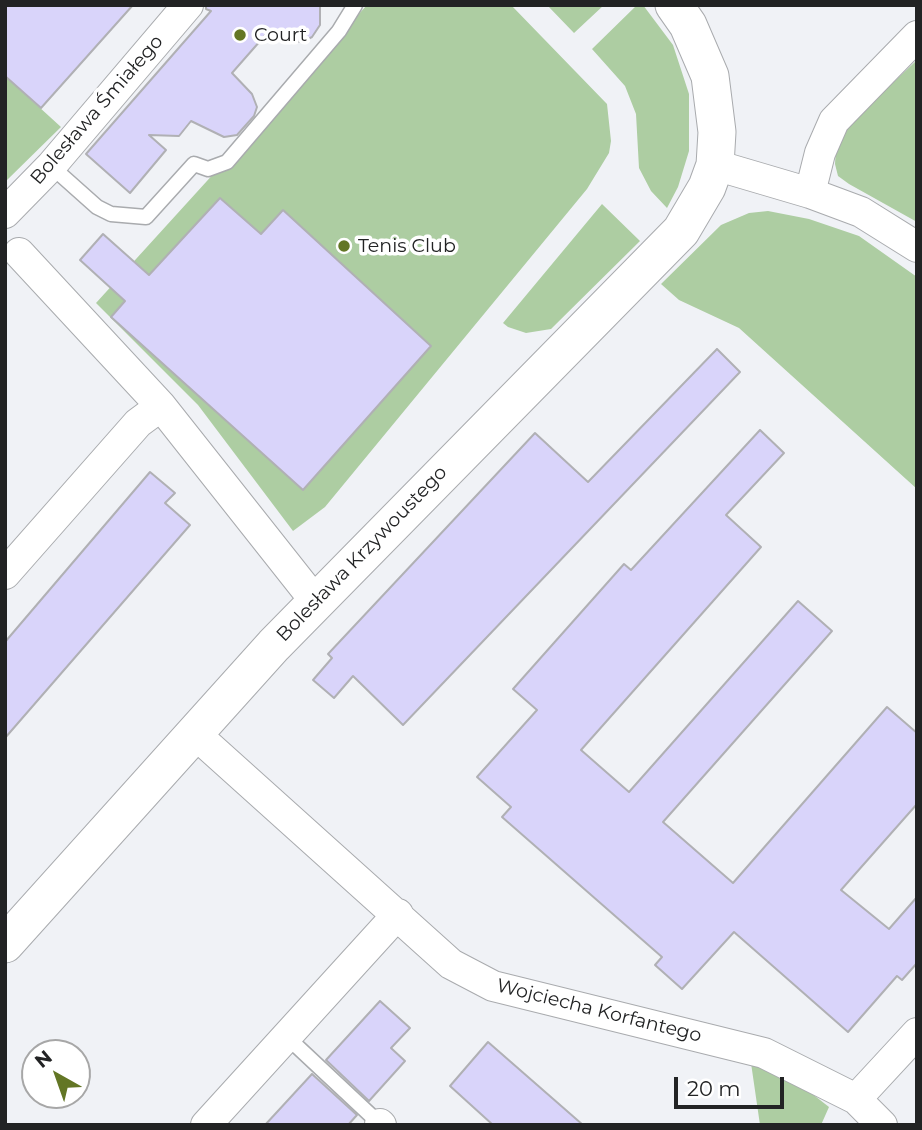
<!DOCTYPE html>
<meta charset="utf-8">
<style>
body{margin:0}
#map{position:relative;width:922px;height:1130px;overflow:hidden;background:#f0f2f6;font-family:Montserrat,sans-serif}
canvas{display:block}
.frame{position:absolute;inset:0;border:7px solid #222324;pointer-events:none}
.north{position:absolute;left:21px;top:1039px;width:70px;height:70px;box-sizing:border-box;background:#fff;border:2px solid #a7a7a7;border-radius:50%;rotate:320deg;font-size:19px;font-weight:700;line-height:28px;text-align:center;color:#222324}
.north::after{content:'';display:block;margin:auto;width:24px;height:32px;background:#637625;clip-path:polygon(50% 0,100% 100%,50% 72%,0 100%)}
.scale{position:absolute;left:674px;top:1077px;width:110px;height:32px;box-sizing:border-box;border:4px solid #222324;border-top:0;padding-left:9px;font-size:21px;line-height:24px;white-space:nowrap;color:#222324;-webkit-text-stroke:5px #fff;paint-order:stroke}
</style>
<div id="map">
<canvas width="922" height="1130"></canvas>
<div class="frame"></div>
<div class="north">N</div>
<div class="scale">20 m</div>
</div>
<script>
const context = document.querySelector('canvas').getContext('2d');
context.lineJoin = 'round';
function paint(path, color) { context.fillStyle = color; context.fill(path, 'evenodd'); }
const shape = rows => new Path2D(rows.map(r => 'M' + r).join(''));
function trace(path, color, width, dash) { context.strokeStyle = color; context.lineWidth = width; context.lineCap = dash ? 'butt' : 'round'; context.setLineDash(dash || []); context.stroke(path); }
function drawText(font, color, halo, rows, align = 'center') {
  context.font = font + ' Montserrat,sans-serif'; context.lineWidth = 7; context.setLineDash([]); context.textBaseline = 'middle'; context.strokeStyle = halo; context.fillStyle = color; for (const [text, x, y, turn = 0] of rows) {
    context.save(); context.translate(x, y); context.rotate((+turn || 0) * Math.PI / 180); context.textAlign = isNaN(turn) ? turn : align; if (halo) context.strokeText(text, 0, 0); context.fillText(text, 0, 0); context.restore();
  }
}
paint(shape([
 [367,5,511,5,607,104,611,141,609,153,587,189,325,507,293,531,198,405,96,303],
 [547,5,604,5,574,33],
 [637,5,643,5,673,45,689,94,689,151,678,187,667,208,651,191,639,168,636,114,625,86,592,49],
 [917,60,917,222,849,184,838,176,835,164,836,147,841,132],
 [5,76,61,127,5,182],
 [602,204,640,241,551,329,526,333,508,327,503,323],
 [768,211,809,219,859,236,917,277,917,489,739,328,679,300,661,284,721,225,749,213],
 [751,1063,797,1082,829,1107,821,1125,760,1125]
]), '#adcda2');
const building = shape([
 [5,5,133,5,41,108,5,76,5,5],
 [206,5,320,5,320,25,312,37,304,41,296,42,268,32,232,73,252,94,257,107,254,116,237,135,224,137,191,121,179,136,149,135,166,150,130,193,86,154,211,11,206,9,206,5],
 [220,198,261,234,283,210,431,346,303,490,111,317,125,301,80,260,103,234,149,275,220,198],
 [717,349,740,372,403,725,353,676,334,698,313,680,332,658,328,654,535,433,588,482,717,349],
 [760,430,784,453,726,515,761,547,581,750,629,792,798,601,832,631,663,822,733,883,887,707,917,733,917,804,841,890,889,929,917,897,917,963,902,980,897,976,848,1032,734,932,682,989,655,965,662,957,502,817,511,807,477,777,537,710,513,689,624,564,631,570,760,430],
 [150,472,175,493,165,503,190,525,5,738,5,642,150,472],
 [380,1001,410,1028,391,1048,405,1061,369,1101,326,1060,380,1001],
 [488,1042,583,1125,493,1125,450,1086,488,1042],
 [312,1074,357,1115,348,1125,265,1125,312,1074]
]);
paint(building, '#d9d4fa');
trace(building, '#b0b0b4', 2);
const service = shape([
 [51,166,97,207,111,214,146,217,194,164,208,169,227,162,339,31,355,5],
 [286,1036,380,1124]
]);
const minor = shape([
 [715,165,810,193,861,212,917,247],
 [810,193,820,153,834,121,917,36],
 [5,213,51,166,188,5],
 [19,253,161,406,316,602],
 [5,574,138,423,161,406],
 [193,732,451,964,493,986,764,1053,856,1099,882,1125],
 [856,1099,917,1033],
 [380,1124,381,1125],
 [206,1125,398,914]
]);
const tertiary = shape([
 [5,944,274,645,681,231,707,187,715,165,717,132,710,76,688,25,674,5]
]);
trace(service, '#a9abae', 17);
trace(minor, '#a9abae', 32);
trace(tertiary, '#a9abae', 39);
trace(service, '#fff', 14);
trace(minor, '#fff', 30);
trace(tertiary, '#fff', 37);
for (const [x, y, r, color] of [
 [240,35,7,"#637625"],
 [344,246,7,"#637625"]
]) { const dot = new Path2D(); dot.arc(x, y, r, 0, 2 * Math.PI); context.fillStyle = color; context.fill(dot); trace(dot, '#fff', 2.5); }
drawText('19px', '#222324', '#fff', [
 ["Court",254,35],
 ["Tenis Club",358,246]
], 'left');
drawText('19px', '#222324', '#fff', [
 ["Bolesława Śmiałego",97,110,-49],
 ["Bolesława Krzywoustego",362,554,-46],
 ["Wojciecha Korfantego",599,1011,14]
]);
</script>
